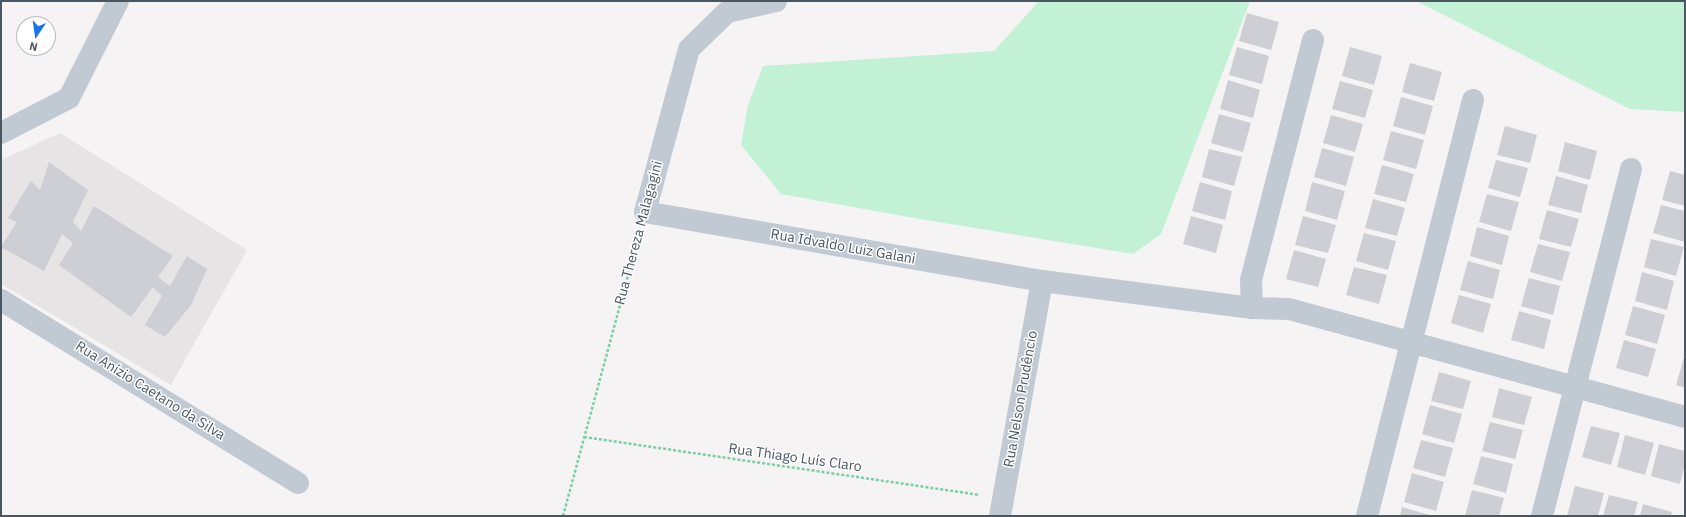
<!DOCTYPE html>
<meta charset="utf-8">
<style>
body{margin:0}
#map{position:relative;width:1686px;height:517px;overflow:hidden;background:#f5f3f3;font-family:"IBM Plex Sans",sans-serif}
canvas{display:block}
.frame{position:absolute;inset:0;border:2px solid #4a5661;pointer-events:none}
.north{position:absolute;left:16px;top:16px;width:40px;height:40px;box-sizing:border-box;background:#fff;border:1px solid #b7bbc0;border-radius:50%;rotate:193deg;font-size:11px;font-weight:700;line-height:16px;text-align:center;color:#4a5661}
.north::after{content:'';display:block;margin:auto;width:14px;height:18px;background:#1a73e8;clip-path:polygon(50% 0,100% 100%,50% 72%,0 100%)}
</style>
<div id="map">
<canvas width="1686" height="517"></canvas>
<div class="frame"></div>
<div class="north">N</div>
</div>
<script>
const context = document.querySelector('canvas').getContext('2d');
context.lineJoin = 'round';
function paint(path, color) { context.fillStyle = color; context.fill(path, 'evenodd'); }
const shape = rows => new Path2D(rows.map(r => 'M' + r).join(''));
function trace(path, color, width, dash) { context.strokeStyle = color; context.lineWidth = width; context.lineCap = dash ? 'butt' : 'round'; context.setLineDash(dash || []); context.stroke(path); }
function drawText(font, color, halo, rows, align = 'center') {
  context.font = font + ' "IBM Plex Sans",sans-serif'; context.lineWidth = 3; context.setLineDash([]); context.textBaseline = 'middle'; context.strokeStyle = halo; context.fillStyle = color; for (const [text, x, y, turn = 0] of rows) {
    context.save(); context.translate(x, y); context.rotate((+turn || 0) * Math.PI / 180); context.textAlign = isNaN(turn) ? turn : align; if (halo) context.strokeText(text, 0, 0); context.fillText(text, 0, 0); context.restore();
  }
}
paint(shape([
 [60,133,247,250,171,385,1,284,1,160]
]), '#e6e4e5');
paint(shape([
 [1039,1,1250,1,1161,234,1133,254,914,218,781,194,741,145,748,105,763,66,994,51],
 [1416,1,1685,1,1685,112,1630,109]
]), '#c3f1d5');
paint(shape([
 [1247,13,1279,22,1271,50,1239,41],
 [1237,47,1269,56,1262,84,1229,75],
 [1350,47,1382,56,1374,85,1342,76],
 [1410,63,1442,72,1434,101,1402,92],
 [1228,80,1260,90,1253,118,1220,109],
 [1340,81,1373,90,1365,118,1332,109],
 [1401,97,1433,106,1425,135,1393,126],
 [1219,114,1251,123,1243,152,1211,143],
 [1331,115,1363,124,1355,152,1323,143],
 [1505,126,1537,135,1530,163,1497,155],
 [1391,131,1424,140,1416,169,1383,160],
 [1565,142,1597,151,1590,180,1558,171],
 [1322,148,1354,157,1346,186,1314,177],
 [1209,149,1242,157,1234,186,1202,177],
 [1496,160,1528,168,1520,197,1488,188],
 [49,162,88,190,73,222,81,231,94,206,173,256,158,277,170,286,187,256,207,269,191,305,165,337,145,325,162,296,153,287,131,317,59,265,73,243,62,234,44,271,1,247,17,222,8,218,31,181,40,190],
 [1382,165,1414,174,1406,202,1374,194],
 [1670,171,1685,175,1685,206,1662,200],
 [1556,176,1588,185,1581,213,1548,205],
 [1200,182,1232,191,1225,220,1192,211],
 [1312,182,1345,191,1337,220,1305,211],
 [1487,194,1519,202,1511,231,1479,222],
 [1373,199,1405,208,1397,236,1365,228],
 [1661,205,1685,211,1685,242,1653,233],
 [1547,210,1579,219,1571,247,1539,239],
 [1191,216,1223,225,1216,253,1183,244],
 [1303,216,1336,225,1328,253,1295,245],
 [1477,227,1509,236,1502,265,1470,256],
 [1364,233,1396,241,1388,270,1356,261],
 [1651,239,1684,247,1676,276,1644,267],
 [1538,244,1570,252,1562,281,1530,272],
 [1294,250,1326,259,1318,287,1286,279],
 [1468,261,1500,270,1493,299,1460,290],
 [1354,267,1387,275,1379,304,1346,295],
 [1642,272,1674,281,1667,310,1635,301],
 [1529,278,1560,286,1553,315,1521,306],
 [1459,295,1491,304,1483,333,1451,323],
 [1633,306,1665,315,1657,344,1625,335],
 [1519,311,1551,320,1544,349,1511,340],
 [1624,340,1656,349,1648,377,1616,368],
 [1685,354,1685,388,1676,385],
 [1439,372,1471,381,1463,409,1431,401],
 [1499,388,1532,397,1524,425,1492,417],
 [1430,405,1462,414,1454,443,1422,434],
 [1490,422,1523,430,1515,459,1482,451],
 [1591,426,1620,433,1611,465,1582,457],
 [1625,435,1654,443,1645,475,1617,467],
 [1421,440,1453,448,1445,477,1413,468],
 [1659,444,1685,451,1685,464,1680,484,1651,476],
 [1481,456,1513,464,1506,493,1473,484],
 [1412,473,1444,482,1436,511,1404,502],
 [1575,486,1604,493,1598,516,1567,516],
 [1472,490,1504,498,1499,516,1465,516],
 [1609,495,1638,502,1634,516,1603,516],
 [1643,504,1672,512,1671,516,1640,516],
 [1402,507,1433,516,1400,516]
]), '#cdcfd5');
trace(shape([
 [584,437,980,495],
 [563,516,639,235]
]), '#7ad0a6', 2.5, [3, 2]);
trace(shape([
 [776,1,727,12,689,49,645,212,1042,281,1252,308,1289,309,1685,417],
 [1,133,69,98,118,1],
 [1,300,298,483],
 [1252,308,1251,280,1313,40],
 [1000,516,1042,281],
 [1367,516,1473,100],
 [1542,516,1631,169]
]), '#c1cad2', 22);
drawText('14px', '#4a5661', '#fff', [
 ["Rua Thereza Malagagini",639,233,-75],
 ["Rua Idvaldo Luiz Galani",843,247,10],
 ["Rua Anízio Caetano da Silva",150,391,32],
 ["Rua Nelson Prudêncio",1021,399,-80],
 ["Rua Thiago Luís Claro",795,458,8]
]);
</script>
